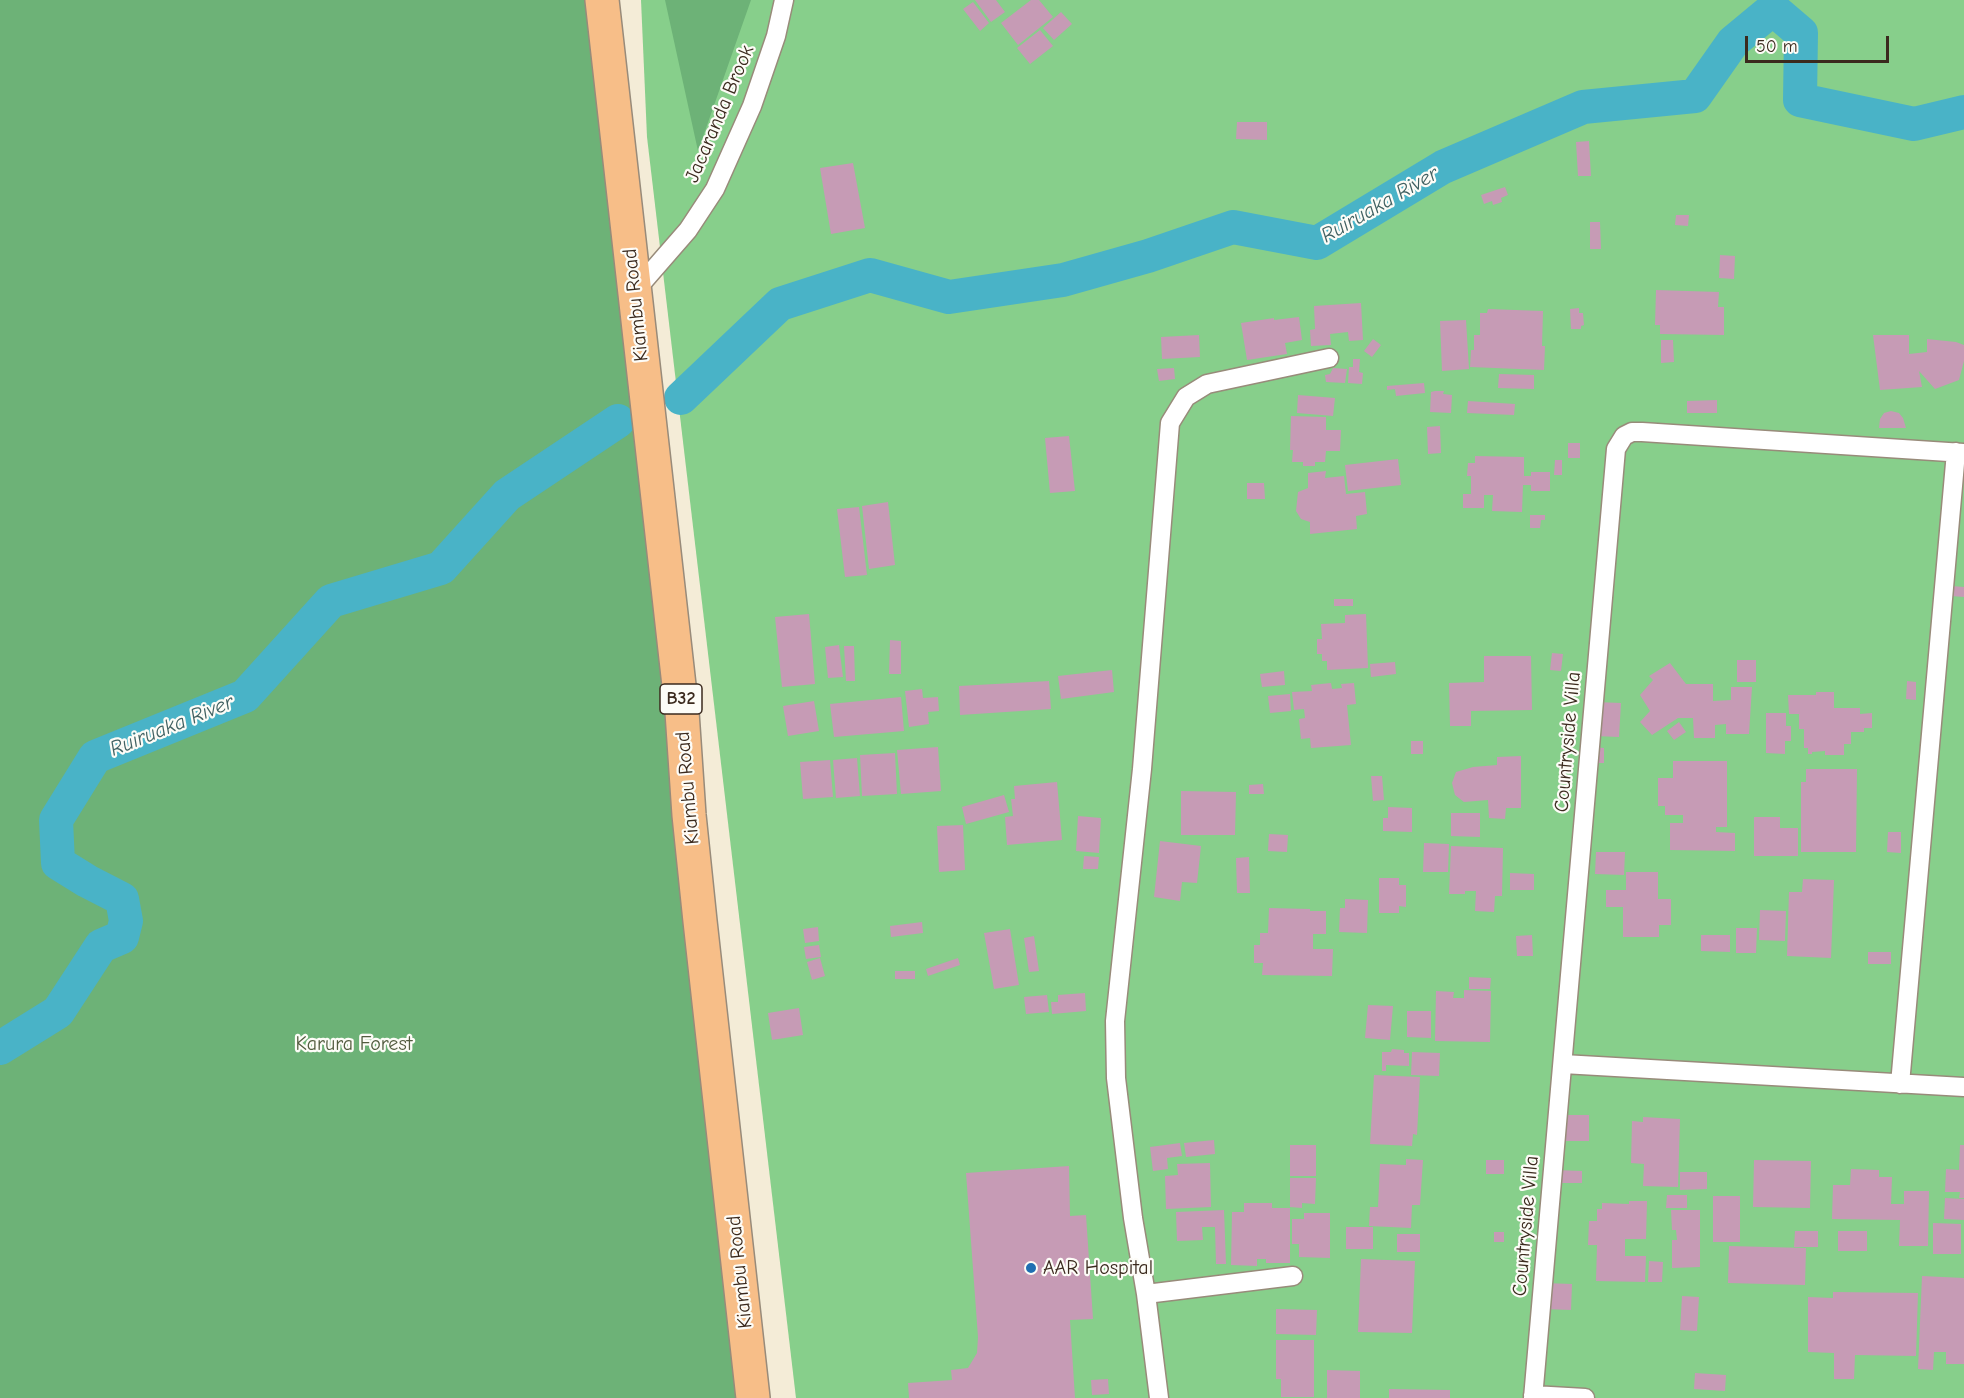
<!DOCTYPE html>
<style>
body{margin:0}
#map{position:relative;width:1964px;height:1398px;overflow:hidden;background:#f4ecd7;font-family:"Comic Neue",sans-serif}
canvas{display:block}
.scale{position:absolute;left:1745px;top:36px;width:144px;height:27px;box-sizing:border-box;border:3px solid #3b2a1e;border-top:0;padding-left:8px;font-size:18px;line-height:21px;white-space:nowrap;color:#3b2a1e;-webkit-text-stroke:4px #fdfcf7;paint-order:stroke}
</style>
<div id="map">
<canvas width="1964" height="1398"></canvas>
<div class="scale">50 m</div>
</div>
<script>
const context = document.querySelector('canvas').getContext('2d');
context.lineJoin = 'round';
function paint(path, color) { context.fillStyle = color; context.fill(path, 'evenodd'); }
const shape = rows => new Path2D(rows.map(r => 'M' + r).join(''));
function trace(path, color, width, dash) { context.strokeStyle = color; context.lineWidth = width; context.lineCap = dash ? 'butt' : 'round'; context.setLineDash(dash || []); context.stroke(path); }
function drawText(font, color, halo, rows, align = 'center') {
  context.font = font + ' "Comic Neue",sans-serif'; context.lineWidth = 4.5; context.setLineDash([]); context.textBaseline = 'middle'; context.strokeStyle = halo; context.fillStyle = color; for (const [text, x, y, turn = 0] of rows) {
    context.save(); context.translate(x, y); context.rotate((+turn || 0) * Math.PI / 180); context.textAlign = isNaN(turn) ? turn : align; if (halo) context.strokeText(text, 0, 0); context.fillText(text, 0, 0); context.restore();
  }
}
paint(shape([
 [641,0,1964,0,1964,1398,796,1398,647,137]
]), '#87cf8b');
paint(shape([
 [0,0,599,0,748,1398,0,1398],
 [665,0,751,0,698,151]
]), '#6db277');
trace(shape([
 [681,398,780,304,870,275,949,297,1063,280,1148,256,1233,227,1317,243,1443,167,1583,107,1695,96,1733,42,1773,9,1801,33,1800,100,1914,124,1964,112],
 [0,1048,58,1012,101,946,122,937,126,921,122,899,87,881,58,863,56,820,95,757,245,696,331,601,441,568,507,495,618,421]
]), '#49b3c7', 34);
paint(shape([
 [975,0,996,0,1005,12,991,22],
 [1031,0,1039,0,1053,17,1018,45,1001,23],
 [973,2,989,23,980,31,963,9],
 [1061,12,1072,24,1054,40,1043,28],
 [1040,30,1053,46,1030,64,1017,48],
 [1237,122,1267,122,1267,140,1236,139],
 [1589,141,1591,176,1578,176,1576,142],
 [853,163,865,228,831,234,820,168],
 [1505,187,1508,195,1501,198,1502,202,1493,205,1492,201,1484,204,1481,195],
 [1676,215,1689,215,1688,226,1675,225],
 [1590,222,1600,222,1601,249,1590,249],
 [1720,255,1735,256,1734,279,1719,278],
 [1656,290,1719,292,1718,307,1724,307,1724,335,1660,334,1660,325,1655,325],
 [1361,303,1363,340,1349,341,1348,332,1330,334,1331,345,1311,346,1310,330,1315,329,1314,306],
 [1579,308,1579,313,1583,313,1584,325,1581,326,1581,329,1571,329,1570,309],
 [1488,309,1543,311,1542,346,1545,346,1544,370,1470,367,1471,350,1474,350,1474,335,1480,335,1480,313,1487,313],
 [1299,317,1302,340,1285,343,1287,354,1247,360,1241,323,1274,318,1274,320],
 [1466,320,1469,369,1442,371,1440,321],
 [1199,335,1200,357,1162,359,1161,337],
 [1873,335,1909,335,1909,354,1927,352,1927,339,1956,342,1964,345,1964,361,1959,380,1935,389,1919,371,1922,387,1880,390],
 [1373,339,1381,345,1372,357,1364,351],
 [1661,340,1673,340,1674,362,1661,363],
 [1353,359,1360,359,1359,372,1363,373,1362,384,1348,383,1349,367,1353,367],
 [1174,368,1175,379,1159,381,1157,369],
 [1333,368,1347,369,1345,383,1326,382,1325,375,1330,374],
 [1499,374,1534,375,1534,389,1498,388],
 [1424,383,1425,393,1396,396,1395,389,1387,390,1387,386],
 [1435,391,1444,391,1443,394,1452,395,1451,413,1430,412,1431,392],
 [1298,395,1335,398,1333,416,1297,413],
 [1717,400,1717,413,1687,413,1687,401],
 [1468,401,1515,404,1514,415,1467,413],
 [1891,411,1899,413,1903,418,1906,428,1879,428,1880,419,1884,413],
 [1291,416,1326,417,1326,430,1341,430,1340,451,1326,451,1325,462,1315,462,1315,466,1303,466,1303,462,1292,462,1293,450,1290,450],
 [1440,426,1441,453,1428,454,1427,427],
 [1069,436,1075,491,1050,493,1045,438],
 [1568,443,1580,443,1580,458,1568,458],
 [1475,456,1524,457,1524,476,1531,476,1531,472,1550,472,1550,491,1531,491,1531,485,1523,485,1522,512,1492,511,1493,495,1484,495,1484,508,1463,508,1463,494,1471,494,1471,476,1467,476,1468,463,1475,463],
 [1398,459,1401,485,1348,491,1345,465],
 [1555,460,1562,460,1562,475,1554,475],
 [1326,471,1325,478,1344,476,1346,494,1365,492,1367,514,1356,516,1357,529,1310,534,1310,522,1301,519,1296,511,1298,492,1308,488,1308,473],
 [1247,483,1264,483,1265,499,1247,499],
 [888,502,895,565,869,569,862,506],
 [859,507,867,575,845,577,837,509],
 [1530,515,1545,515,1545,520,1541,520,1540,528,1530,528],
 [1952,586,1964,587,1964,597,1951,596],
 [1334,599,1353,599,1353,606,1334,606],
 [809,614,815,684,782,687,775,617],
 [1366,614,1368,668,1327,670,1327,661,1322,661,1322,654,1317,654,1317,639,1322,639,1321,624,1345,623,1345,615],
 [890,640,901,641,901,674,889,674],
 [839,645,843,677,828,678,825,647],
 [844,646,854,646,855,681,846,681],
 [1552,653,1563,654,1561,671,1550,670],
 [1484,656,1531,656,1532,710,1471,711,1471,726,1450,726,1449,683,1484,682],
 [1737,660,1756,660,1756,682,1737,682],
 [1395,662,1396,674,1371,677,1370,664],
 [1670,663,1686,684,1713,684,1713,701,1731,700,1731,687,1752,687,1749,734,1726,734,1726,724,1715,725,1715,738,1694,738,1693,718,1678,718,1652,735,1640,722,1650,711,1640,695,1653,680,1649,676],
 [1112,670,1114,692,1061,699,1058,676],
 [1284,671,1285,685,1262,687,1260,674],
 [1049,681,1051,709,960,715,959,686],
 [1907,681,1916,682,1916,700,1906,699],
 [1331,683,1332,689,1342,688,1341,684,1354,683,1356,704,1347,705,1351,745,1311,748,1310,738,1301,739,1299,719,1305,718,1304,709,1294,710,1292,692,1312,691,1311,685],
 [922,689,923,698,938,697,939,711,928,712,929,724,909,727,905,691],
 [1816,692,1834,692,1834,708,1860,708,1860,714,1872,713,1872,728,1864,728,1864,732,1851,732,1851,744,1844,744,1844,755,1825,755,1825,751,1812,752,1812,754,1808,754,1808,748,1804,748,1804,729,1799,729,1799,714,1789,714,1788,695,1816,695],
 [1290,694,1291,711,1270,713,1268,696],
 [901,697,904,731,834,737,830,704],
 [814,701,819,731,788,736,783,706],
 [1596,702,1621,703,1619,737,1595,736],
 [1766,713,1786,713,1786,726,1791,726,1791,741,1785,741,1785,754,1766,753],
 [1679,722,1686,732,1674,740,1667,731],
 [1411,741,1423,741,1423,754,1411,754],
 [938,747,941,791,901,794,897,750],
 [1594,747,1604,748,1604,763,1593,763],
 [895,753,897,794,862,796,860,755],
 [1521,756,1521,808,1506,808,1505,819,1489,818,1488,800,1464,802,1455,795,1452,783,1456,772,1473,767,1497,765,1497,757],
 [857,758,860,796,836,798,833,760],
 [830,760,833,797,803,799,800,762],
 [1673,761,1727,761,1727,827,1716,827,1716,832,1735,833,1735,851,1670,850,1670,823,1683,823,1683,815,1665,815,1665,806,1658,806,1658,778,1673,778],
 [1806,769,1857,769,1856,852,1801,852,1801,782,1806,782],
 [1371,776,1382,776,1384,800,1373,801],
 [1057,782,1062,840,1007,845,1005,817,1013,816,1011,799,1015,799,1014,786],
 [1263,784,1264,794,1249,794,1249,785],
 [1181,791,1236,792,1235,835,1181,835],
 [1004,795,1009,812,966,824,962,807],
 [1388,807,1412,808,1412,832,1383,831,1383,818,1388,818],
 [1451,813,1480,813,1480,837,1451,836],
 [1078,816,1101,818,1099,853,1076,851],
 [1754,817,1780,817,1780,828,1798,828,1798,856,1754,856],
 [963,825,965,870,939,872,937,826],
 [1888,832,1901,832,1901,853,1887,852],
 [1269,834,1288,835,1287,852,1268,851],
 [1160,841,1201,846,1197,883,1182,882,1180,901,1154,897],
 [1424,843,1449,844,1448,872,1423,872],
 [1451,846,1503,848,1502,896,1495,896,1494,912,1475,911,1476,891,1465,891,1465,894,1449,894],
 [1596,852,1625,852,1624,875,1595,874],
 [1084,856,1099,857,1098,869,1083,869],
 [1249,857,1250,893,1237,893,1236,858],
 [1626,872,1658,872,1658,899,1671,899,1671,925,1659,925,1659,937,1623,937,1623,907,1606,907,1606,890,1626,890],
 [1510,873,1534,874,1534,890,1510,890],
 [1379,878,1399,878,1399,885,1406,885,1406,907,1399,906,1399,913,1379,913],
 [1803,879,1834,880,1831,958,1787,956,1789,892,1802,892],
 [1345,899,1368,900,1367,933,1339,932,1340,908,1345,908],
 [1269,908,1310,909,1310,911,1326,911,1326,934,1313,934,1313,949,1333,949,1332,976,1262,975,1263,963,1254,963,1254,945,1260,945,1260,933,1268,933],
 [1760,910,1786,911,1785,941,1759,940],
 [922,922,923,933,891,937,890,926],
 [818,927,819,941,805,943,803,929],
 [1736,928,1757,928,1756,953,1736,953],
 [1010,929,1019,985,994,989,984,933],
 [1532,935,1533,956,1517,956,1516,936],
 [1701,935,1730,935,1730,952,1701,951],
 [1034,936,1039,971,1029,972,1024,938],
 [819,945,821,957,806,959,804,947],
 [1868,952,1891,952,1891,964,1868,964],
 [820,958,825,976,812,980,807,962],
 [958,958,960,965,928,976,926,969],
 [895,971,915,971,915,979,895,979],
 [1469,977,1491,978,1490,989,1469,989],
 [1464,990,1491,991,1490,1042,1435,1041,1436,991,1454,992,1453,998,1464,998],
 [1085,993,1086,1011,1052,1014,1051,1002,1058,1002,1058,995],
 [1047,995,1049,1012,1026,1014,1024,997],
 [1368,1005,1393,1006,1390,1040,1365,1038],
 [799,1008,803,1035,772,1040,768,1013],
 [1407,1011,1431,1011,1431,1038,1407,1037],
 [1392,1049,1404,1050,1404,1053,1409,1053,1409,1066,1386,1065,1386,1071,1382,1071,1382,1052,1391,1052],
 [1412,1052,1440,1053,1439,1076,1411,1075],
 [1374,1075,1420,1077,1417,1135,1413,1134,1412,1146,1370,1144],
 [1565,1115,1589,1115,1589,1141,1565,1141],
 [1643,1117,1680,1119,1678,1187,1643,1186,1644,1164,1631,1163,1632,1121,1643,1122],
 [1214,1140,1215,1154,1186,1157,1184,1143],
 [1180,1143,1182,1156,1167,1158,1168,1169,1153,1171,1150,1147],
 [1290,1145,1316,1145,1316,1176,1290,1176],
 [1960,1145,1964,1145,1964,1198,1959,1198,1960,1192,1945,1192,1946,1169,1959,1170],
 [1406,1159,1423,1160,1420,1205,1412,1205,1411,1228,1369,1226,1370,1207,1378,1207,1380,1164,1406,1165],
 [1486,1160,1504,1160,1504,1174,1486,1174],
 [1754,1160,1811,1161,1810,1208,1753,1207],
 [1210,1163,1211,1207,1166,1209,1165,1176,1178,1175,1177,1164],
 [1069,1166,1070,1216,1086,1215,1093,1319,1070,1320,1075,1398,909,1398,908,1383,952,1380,951,1370,968,1368,977,1353,978,1337,966,1173],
 [1851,1169,1879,1170,1879,1177,1892,1177,1891,1204,1904,1204,1904,1191,1929,1191,1928,1246,1899,1246,1900,1220,1832,1219,1833,1185,1850,1185],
 [1556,1170,1582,1171,1582,1183,1556,1183],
 [1680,1172,1707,1172,1707,1189,1680,1190],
 [1290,1178,1316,1178,1315,1204,1302,1203,1302,1208,1290,1207],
 [1667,1195,1687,1195,1687,1208,1666,1208],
 [1713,1196,1740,1196,1740,1242,1713,1242],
 [1945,1198,1964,1199,1964,1220,1944,1219],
 [1629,1201,1647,1201,1646,1239,1625,1239,1625,1256,1646,1256,1645,1282,1596,1281,1597,1245,1588,1245,1589,1221,1597,1221,1597,1209,1602,1209,1602,1203,1629,1204],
 [1244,1203,1272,1203,1272,1208,1290,1208,1290,1263,1266,1263,1266,1259,1257,1259,1257,1266,1231,1265,1232,1212,1244,1212],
 [1224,1210,1226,1264,1216,1264,1215,1227,1202,1227,1203,1240,1177,1241,1176,1212],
 [1671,1210,1700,1210,1700,1267,1672,1268,1672,1240,1677,1240,1676,1230,1672,1230],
 [1304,1213,1330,1213,1330,1258,1299,1257,1299,1244,1292,1244,1292,1219,1304,1219],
 [1933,1223,1961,1224,1961,1254,1933,1254],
 [1346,1227,1373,1227,1373,1249,1346,1249],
 [1795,1231,1818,1231,1818,1247,1794,1247],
 [1838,1231,1867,1231,1867,1251,1838,1251],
 [1494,1232,1504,1232,1504,1242,1494,1242],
 [1397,1234,1420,1234,1420,1252,1397,1252],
 [1729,1246,1806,1248,1805,1285,1728,1283],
 [1361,1259,1415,1261,1412,1333,1358,1332],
 [1649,1261,1663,1262,1662,1282,1648,1282],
 [1922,1276,1964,1278,1964,1364,1946,1364,1946,1352,1934,1352,1933,1370,1918,1369],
 [1544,1283,1572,1284,1571,1310,1543,1309],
 [1833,1292,1918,1293,1916,1356,1855,1355,1854,1379,1834,1379,1834,1353,1808,1352,1808,1297,1833,1298],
 [1682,1296,1699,1297,1697,1331,1680,1330],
 [1276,1309,1317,1310,1316,1335,1276,1334],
 [1276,1340,1314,1340,1314,1397,1281,1397,1281,1379,1276,1379],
 [1327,1370,1360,1371,1360,1398,1327,1398],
 [1695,1373,1726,1375,1725,1391,1694,1389],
 [1108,1379,1109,1394,1092,1395,1091,1380],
 [1389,1389,1450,1390,1450,1398,1389,1398]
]), '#c69bb5');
const street = shape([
 [634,292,688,230,715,189,752,106,776,36,784,0],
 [1563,1064,1964,1087],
 [1900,1084,1956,452],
 [1146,1294,1293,1276],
 [1533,1395,1585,1398],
 [1159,1398,1146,1294,1133,1218,1116,1078,1115,1021,1142,769,1170,423,1186,397,1207,384,1329,358],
 [1533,1398,1616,449,1624,436,1632,432,1642,432,1964,453]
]);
const highway = shape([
 [602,0,682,712,689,815,700,921,753,1398]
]);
trace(street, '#988b7a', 21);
trace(highway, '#988b7a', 36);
trace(street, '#fff', 18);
trace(highway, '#f7be88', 33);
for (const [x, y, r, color] of [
 [1031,1268,6,"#1f6fb2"]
]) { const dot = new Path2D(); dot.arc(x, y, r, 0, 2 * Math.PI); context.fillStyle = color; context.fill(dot); trace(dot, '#fdfcf7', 2); }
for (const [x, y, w] of [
 [681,699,42]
]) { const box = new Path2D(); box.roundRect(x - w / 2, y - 15, w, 30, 4.5); context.fillStyle = '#fdfcf7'; context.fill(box); trace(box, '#3b2a1e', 1.5); }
drawText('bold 18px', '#3b2a1e', null, [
 ["B32",681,699]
]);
drawText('20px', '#3b2a1e', '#fdfcf7', [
 ["Jacaranda Brook",720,114,-67],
 ["Kiambu Road",636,305,-96],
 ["Countryside Villa",1568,742,-85],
 ["Kiambu Road",688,788,-95],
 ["Countryside Villa",1526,1226,-85],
 ["Kiambu Road",740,1272,-96]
]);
drawText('20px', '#525c3f', '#fdfcf7', [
 ["Karura Forest",354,1044]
]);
drawText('20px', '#3b2a1e', '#fdfcf7', [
 ["AAR Hospital",1043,1268]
], 'left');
drawText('italic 21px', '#416162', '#fdfcf7', [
 ["Ruiruaka River",1380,205,-30],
 ["Ruiruaka River",172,726,-22]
]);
</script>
